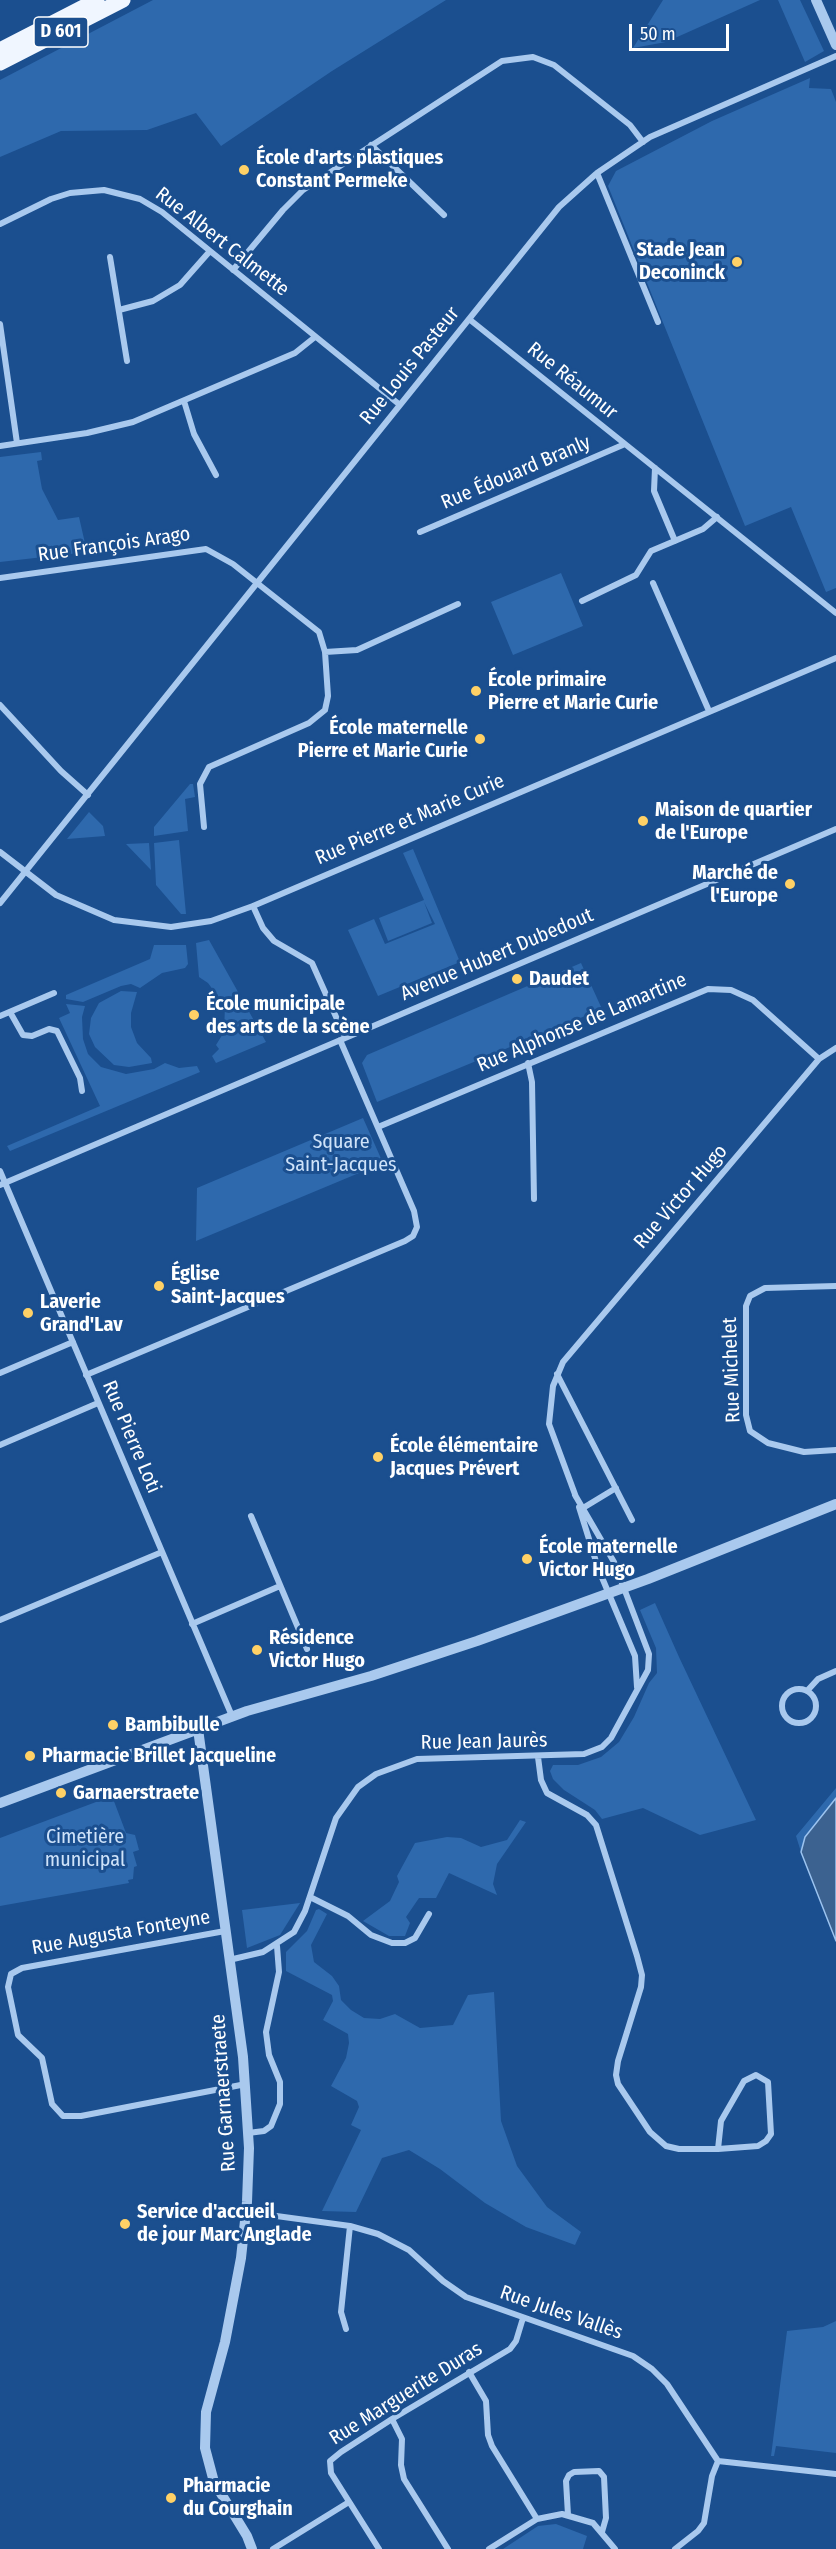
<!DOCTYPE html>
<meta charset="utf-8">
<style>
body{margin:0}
#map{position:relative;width:836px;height:2549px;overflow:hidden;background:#1b4f8f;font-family:"Fira Sans Condensed",sans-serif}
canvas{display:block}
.scale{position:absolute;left:629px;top:24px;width:100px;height:27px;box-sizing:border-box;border:3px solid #fff;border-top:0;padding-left:8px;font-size:18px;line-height:21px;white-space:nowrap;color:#fff;-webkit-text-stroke:4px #1b4f8f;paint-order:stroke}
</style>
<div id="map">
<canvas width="836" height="2549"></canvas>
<div class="scale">50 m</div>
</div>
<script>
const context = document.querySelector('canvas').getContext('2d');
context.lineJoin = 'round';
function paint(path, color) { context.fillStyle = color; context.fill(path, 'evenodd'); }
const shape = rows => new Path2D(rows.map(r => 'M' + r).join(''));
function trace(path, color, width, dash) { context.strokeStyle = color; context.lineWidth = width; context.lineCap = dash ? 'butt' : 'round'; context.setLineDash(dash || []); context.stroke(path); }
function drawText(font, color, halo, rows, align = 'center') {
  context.font = font + ' "Fira Sans Condensed",sans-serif'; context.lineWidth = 6; context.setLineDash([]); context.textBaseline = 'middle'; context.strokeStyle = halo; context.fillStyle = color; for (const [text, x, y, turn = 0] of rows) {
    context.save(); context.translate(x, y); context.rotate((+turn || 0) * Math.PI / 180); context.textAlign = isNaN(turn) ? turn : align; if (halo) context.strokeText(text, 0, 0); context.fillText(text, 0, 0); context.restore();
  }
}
paint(shape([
 [153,0,446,0,332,71,221,146,196,113,147,130,61,131,0,157,0,80],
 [663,0,760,0,666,42,633,48],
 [778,0,800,0,824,51,805,62],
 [810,78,809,88,831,89,836,102,836,588,826,592,791,507,745,526,608,186,616,171,712,121],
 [41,452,42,460,37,461,42,489,58,520,79,517,87,552,0,562,0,457],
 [561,573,583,626,513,655,491,602],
 [190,784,193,784,195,797,185,799,188,831,154,836,154,827],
 [89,812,103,826,105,836,67,839],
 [179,840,186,914,181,914,156,885,154,843],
 [149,843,151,870,126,844],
 [413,849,460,962,378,996,348,930,374,919,385,944,435,924,424,902,432,923,388,941,379,918,424,900,403,853],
 [209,940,266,1042,216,1063,212,1056,219,1049,216,1045,224,1032,225,1006,208,983,199,977,196,943],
 [154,945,186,945,188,964,185,968,162,973,140,988,131,984,121,986,83,1002,66,999,66,995,150,959],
 [581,963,602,1009,377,1102,362,1063,367,1055],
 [121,991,137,992,131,1013,131,1027,137,1043,151,1058,152,1063,129,1067,114,1065,95,1047,89,1034,91,1018,99,1003],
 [66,1004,85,1006,82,1017,83,1039,88,1054,101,1067,126,1074,154,1069,165,1063,179,1068,197,1066,200,1072,10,1151,7,1146,100,1106,59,1018,70,1013],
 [363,1118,383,1163,196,1241,197,1188],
 [655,1603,679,1657,756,1820,700,1835,643,1808,602,1819,595,1810,564,1790,553,1779,550,1771,553,1765,578,1765,601,1757,619,1742,634,1717,649,1683,657,1673,656,1648,640,1610],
 [836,1788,836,1798,805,1837,801,1852,796,1836],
 [112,1796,126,1833,135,1835,139,1850,133,1852,137,1866,134,1867,133,1879,128,1880,129,1883,0,1906,0,1838],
 [520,1820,526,1822,497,1864,493,1884,497,1895,449,1873,436,1898,419,1898,406,1917,410,1923,405,1936,389,1936,363,1921,390,1901,399,1882,397,1876,415,1843,447,1837,461,1838,481,1847,507,1840],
 [300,1903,280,1935,247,1948,242,1910],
 [319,1909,327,1914,311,1945,314,1962,332,1976,339,1986,341,2000,351,2010,364,2018,380,2019,395,2014,420,2028,453,2025,468,1995,494,1992,501,2121,517,2166,547,2207,581,2232,575,2245,526,2227,485,2203,440,2169,409,2150,382,2158,356,2212,322,2211,361,2130,351,2125,359,2107,357,2101,331,2086,346,2058,349,2043,348,2034,323,2020,333,2001,332,1995,286,1971,286,1952,307,1931,316,1910],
 [836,2321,836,2453,776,2446,774,2456,771,2456,787,2331,823,2327],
 [556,2524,587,2536,583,2549,503,2549,538,2526]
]), '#2e69ad');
const water = shape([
 [836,1798,836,1941,801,1852,805,1837,836,1798]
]);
paint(water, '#3c6290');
trace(water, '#9cc4f0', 1.5);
trace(shape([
 [371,145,444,215],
 [597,173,658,322],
 [0,224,51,199,70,193,104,190,140,199,162,212,400,405],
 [110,257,127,361],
 [233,270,283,210,303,190,502,61,533,57,554,65,630,125,643,142],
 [119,310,153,301,180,285,210,251],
 [469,319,836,613],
 [0,324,17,443],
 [184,401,194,434,216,475],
 [0,446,87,433,133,422,295,353,315,337],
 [655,468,654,491,675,541],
 [420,532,625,444],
 [0,578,206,549,233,564,319,632,325,652,328,696,325,710,309,723,209,767,200,784,204,827],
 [653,583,709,711],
 [582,601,636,575,651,551,703,529,717,517],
 [325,652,357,650,458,604],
 [0,705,61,771,88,795],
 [0,852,56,895,114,920,171,927,211,921,253,906,836,658],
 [0,903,559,207,597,173,650,137,836,56],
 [253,906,263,928,274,941,312,963,345,1037],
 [10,1012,23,1035,32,1036,49,1029,57,1031,80,1078,82,1091],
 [0,1016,54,993],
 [528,1063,532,1082,534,1199],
 [378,1127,708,989,731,990,753,1000,819,1059],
 [0,1171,232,1716],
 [0,1185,836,829],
 [836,1286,765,1288,750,1296,746,1306,746,1415,750,1431,768,1443,804,1452,836,1450],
 [0,1373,73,1342],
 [557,1374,632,1520],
 [86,1375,405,1241,413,1236,417,1227,414,1211,340,1040],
 [0,1445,98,1403],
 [576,1497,549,1424,553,1386,563,1362,819,1059,836,1048],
 [579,1507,598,1568,635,1656,637,1687],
 [583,1508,616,1488],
 [251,1516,307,1649],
 [0,1620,162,1552],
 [192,1624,280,1586],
 '782 1706a17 17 0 1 1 34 0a17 17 0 1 1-34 0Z',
 [807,1691,818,1679,836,1671],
 [538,1757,541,1780,547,1793,587,1815,596,1825,637,1956,642,1975,641,1987,618,2061,616,2075,618,2084,650,2132,666,2146,679,2149,718,2149,758,2146,766,2141,771,2134,768,2082,756,2075,744,2081,721,2121,718,2149],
 [310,1897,348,1916,371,1935,392,1943,405,1943,415,1938,429,1914],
 [225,1931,22,1968,11,1974,8,1987,18,2035,42,2058,52,2104,63,2116,81,2116,246,2084],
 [229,1960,263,1952,294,1932,305,1911,336,1818,358,1787,376,1774,417,1759,584,1754,602,1747,611,1738,648,1670,649,1654,614,1562,575,1495],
 [248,2133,264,2131,271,2126,280,2104,280,2082,269,2055,266,2032,279,1972,277,1946],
 [247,2212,350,2226,378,2234,409,2250,443,2281,466,2297,633,2356,652,2369,667,2384,718,2461],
 [346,2329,341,2312,350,2226],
 [469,2372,486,2401,488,2435,492,2446,537,2519],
 [392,2419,402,2439,401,2465,404,2479,448,2549],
 [718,2461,836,2474],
 [568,2515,566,2481,569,2475,574,2472,599,2471,604,2477,606,2518,602,2532],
 [273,2549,349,2502],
 [379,2549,331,2473,330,2461,341,2452,392,2419,510,2349,516,2341,523,2318],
 [489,2549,537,2519,562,2514,593,2523,615,2549],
 [675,2549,698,2531,704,2523,712,2476,718,2461]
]), '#a9c9ee', 6);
trace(shape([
 [816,0,836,45],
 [198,1729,243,2057,249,2148,247,2202,241,2258,225,2342,206,2412,205,2448,214,2482,247,2536,252,2549],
 [0,1803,247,1711,371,1676,477,1641,648,1579,836,1504]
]), '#a9c9ee', 10);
trace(shape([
 [0,50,97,0],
 [0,63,123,0]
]), '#f0f6ff', 15);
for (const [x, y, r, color] of [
 [244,170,6,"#ffd166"],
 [737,262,6,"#ffd166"],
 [476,691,6,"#ffd166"],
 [480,739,6,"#ffd166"],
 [643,821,6,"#ffd166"],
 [790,884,6,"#ffd166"],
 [517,979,6,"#ffd166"],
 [194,1015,6,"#ffd166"],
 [159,1286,6,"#ffd166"],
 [28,1313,6,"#ffd166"],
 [378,1457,6,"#ffd166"],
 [527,1559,6,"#ffd166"],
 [257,1650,6,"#ffd166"],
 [113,1725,6,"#ffd166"],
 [30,1756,6,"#ffd166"],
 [61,1793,6,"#ffd166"],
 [125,2224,6,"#ffd166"],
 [171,2498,6,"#ffd166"]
]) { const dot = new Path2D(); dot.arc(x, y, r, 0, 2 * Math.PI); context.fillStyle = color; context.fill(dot); trace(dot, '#1b4f8f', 2); }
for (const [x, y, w] of [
 [61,32,54]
]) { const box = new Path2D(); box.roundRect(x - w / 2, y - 15, w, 30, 4.5); context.fillStyle = '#1b4f8f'; context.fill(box); trace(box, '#fff', 1.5); }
drawText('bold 18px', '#fff', null, [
 ["D 601",61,32]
]);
drawText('bold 20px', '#fff', '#1b4f8f', [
 ["École d'arts plastiques",256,158],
 ["Constant Permeke",256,181],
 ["Stade Jean",725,250,"right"],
 ["Deconinck",725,273,"right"],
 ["École primaire",488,680],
 ["Pierre et Marie Curie",488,703],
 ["École maternelle",468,728,"right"],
 ["Pierre et Marie Curie",468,751,"right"],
 ["Maison de quartier",655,810],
 ["de l'Europe",655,833],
 ["Marché de",778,873,"right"],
 ["l'Europe",778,896,"right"],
 ["Daudet",529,979],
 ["École municipale",206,1004],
 ["des arts de la scène",206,1027],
 ["Église",171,1274],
 ["Saint-Jacques",171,1297],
 ["Laverie",40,1302],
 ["Grand'Lav",40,1325],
 ["École élémentaire",390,1446],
 ["Jacques Prévert",390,1469],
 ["École maternelle",539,1547],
 ["Victor Hugo",539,1570],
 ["Résidence",269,1638],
 ["Victor Hugo",269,1661],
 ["Bambibulle",125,1725],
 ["Pharmacie Brillet Jacqueline",42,1756],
 ["Garnaerstraete",73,1793],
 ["Service d'accueil",137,2212],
 ["de jour Marc Anglade",137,2235],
 ["Pharmacie",183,2486],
 ["du Courghain",183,2509]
], 'left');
drawText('20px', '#fff', '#1b4f8f', [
 ["Rue Albert Calmette",222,242,38],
 ["Rue Louis Pasteur",410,366,-51],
 ["Rue Réaumur",572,381,39],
 ["Rue Édouard Branly",516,473,-23],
 ["Rue François Arago",114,545,-8],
 ["Rue Pierre et Marie Curie",410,820,-23],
 ["Avenue Hubert Dubedout",497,955,-23],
 ["Rue Alphonse de Lamartine",582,1023,-23],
 ["Rue Victor Hugo",681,1197,-49],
 ["Rue Michelet",732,1370,-92],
 ["Rue Pierre Loti",131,1437,67],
 ["Rue Jean Jaurès",484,1742,-1],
 ["Rue Augusta Fonteyne",121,1933,-10],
 ["Rue Garnaerstraete",224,2093,-94],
 ["Rue Jules Vallès",561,2313,19],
 ["Rue Marguerite Duras",406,2394,-32]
]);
drawText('20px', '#cfe3fa', '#1b4f8f', [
 ["Square",341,1142],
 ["Saint-Jacques",341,1165],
 ["Cimetière",85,1837],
 ["municipal",85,1860]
]);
</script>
